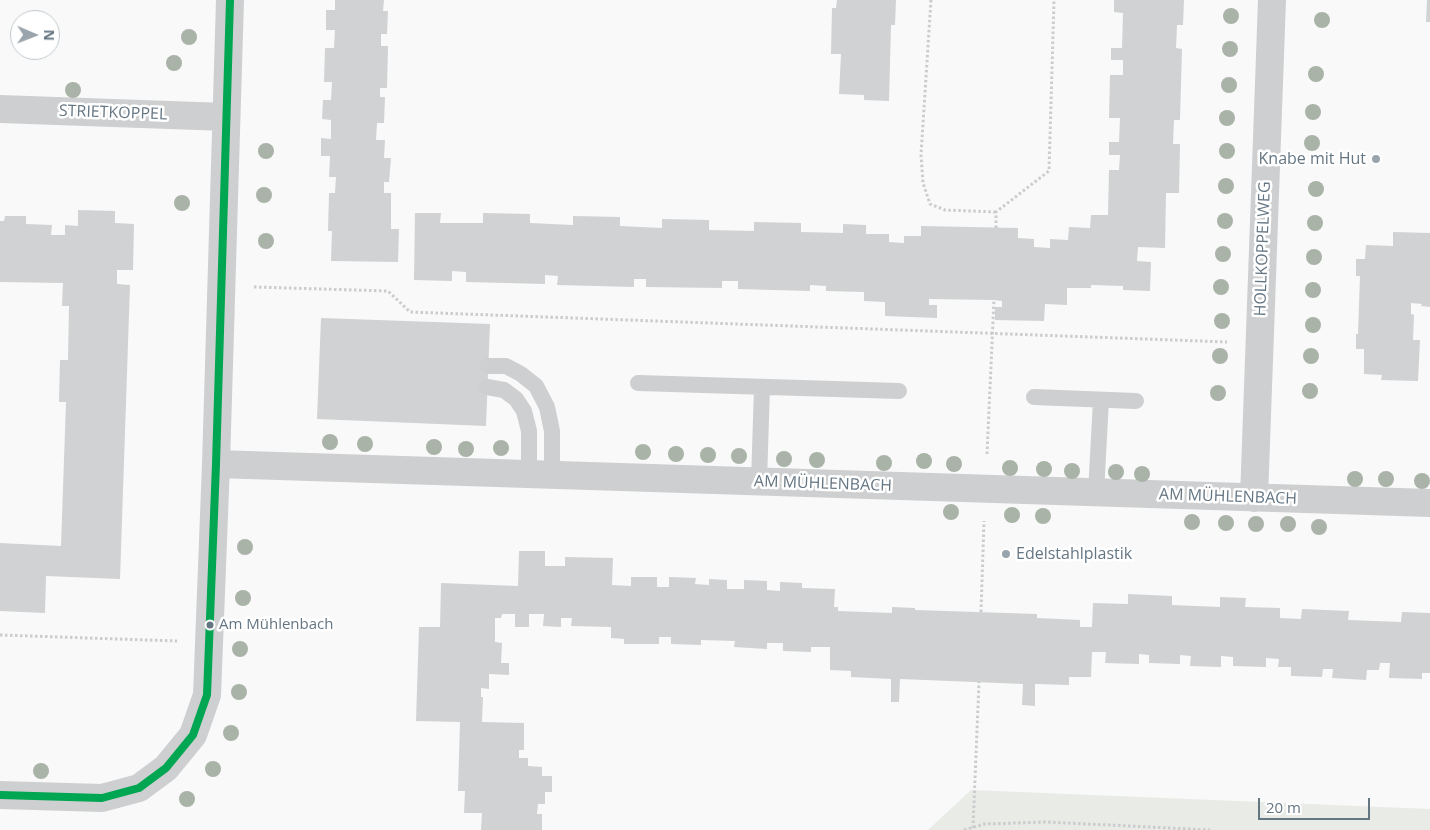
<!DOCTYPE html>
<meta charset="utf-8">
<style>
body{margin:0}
#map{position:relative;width:1430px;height:830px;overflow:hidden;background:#f9f9f9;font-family:"Open Sans",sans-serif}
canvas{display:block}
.north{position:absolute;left:10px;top:10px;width:50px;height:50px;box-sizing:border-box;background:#fff;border:1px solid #c1c8cd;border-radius:50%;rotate:91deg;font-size:14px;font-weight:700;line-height:20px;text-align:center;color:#657683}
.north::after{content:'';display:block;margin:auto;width:18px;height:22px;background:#99a4ac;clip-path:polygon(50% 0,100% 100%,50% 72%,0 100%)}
.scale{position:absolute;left:1258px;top:798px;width:112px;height:22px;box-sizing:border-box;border:2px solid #657683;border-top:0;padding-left:6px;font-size:15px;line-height:18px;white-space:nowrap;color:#657683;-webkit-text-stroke:4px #fff;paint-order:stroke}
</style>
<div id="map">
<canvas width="1430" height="830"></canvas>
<div class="north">N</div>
<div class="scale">20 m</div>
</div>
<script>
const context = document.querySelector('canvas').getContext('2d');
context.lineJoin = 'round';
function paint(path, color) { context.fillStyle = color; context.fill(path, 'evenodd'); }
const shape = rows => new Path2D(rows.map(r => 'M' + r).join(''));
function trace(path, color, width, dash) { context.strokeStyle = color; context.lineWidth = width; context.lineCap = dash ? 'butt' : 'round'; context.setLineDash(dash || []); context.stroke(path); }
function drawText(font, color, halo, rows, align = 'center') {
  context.font = font + ' "Open Sans",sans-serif'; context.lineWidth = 5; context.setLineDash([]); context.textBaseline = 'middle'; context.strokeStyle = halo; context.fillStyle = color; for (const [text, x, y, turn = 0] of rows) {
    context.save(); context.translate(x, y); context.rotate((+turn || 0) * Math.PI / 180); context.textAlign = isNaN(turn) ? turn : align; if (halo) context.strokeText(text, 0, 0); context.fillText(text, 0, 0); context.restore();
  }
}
paint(shape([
 [971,790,1430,809,1430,830,928,830]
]), '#e8ebe6');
paint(shape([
 [335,0,384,0,383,11,388,11,387,34,381,34,381,46,388,46,387,88,380,88,380,97,385,97,384,123,377,123,376,140,385,140,384,158,391,158,389,182,384,182,384,193,391,193,391,229,399,229,398,262,331,261,332,231,328,231,329,193,335,193,336,177,329,177,330,156,321,156,321,138,331,139,331,120,322,119,323,100,331,100,332,82,324,82,325,48,334,48,335,30,326,30,326,10,335,10],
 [837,0,896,0,895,25,891,25,889,101,864,100,864,95,839,94,841,54,831,54,832,8,836,8],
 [1114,0,1184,0,1183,25,1177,25,1176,48,1182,49,1180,120,1174,120,1173,144,1180,144,1179,193,1166,193,1165,248,1138,247,1137,261,1151,262,1150,291,1123,290,1123,286,1091,285,1091,288,1067,288,1067,305,1045,304,1044,321,995,320,995,307,1002,307,1002,301,994,300,929,299,929,305,937,305,937,318,885,316,885,302,864,301,864,292,826,291,826,286,810,285,810,291,738,289,738,281,722,281,722,288,646,287,646,279,634,279,634,287,557,285,558,276,545,275,545,284,466,282,466,272,452,271,452,281,414,280,415,213,441,213,440,223,483,223,483,213,530,214,530,223,573,225,573,216,620,217,620,226,662,228,662,219,709,220,709,230,754,231,754,222,801,223,801,232,843,233,843,224,866,225,866,234,889,234,889,242,904,243,904,236,921,236,921,226,1018,228,1018,238,1034,239,1034,247,1050,248,1050,239,1068,240,1069,227,1090,228,1091,215,1108,215,1109,170,1119,170,1120,155,1109,155,1109,142,1119,142,1120,118,1109,118,1110,75,1123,75,1123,60,1111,60,1111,48,1122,48,1123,13,1114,12],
 [1427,0,1430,0,1430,22,1426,22],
 [78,210,115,211,115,223,134,224,133,270,117,270,117,284,130,285,120,579,46,576,45,613,0,611,0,543,61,546,66,402,59,402,60,360,68,360,69,306,62,306,63,283,0,282,0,221,4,221,5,216,26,216,26,224,52,225,51,235,65,235,65,225,78,226],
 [1393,232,1430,233,1430,307,1421,306,1422,304,1411,303,1411,314,1414,315,1413,340,1420,340,1418,381,1381,380,1382,375,1364,374,1364,349,1356,349,1356,334,1358,334,1360,276,1356,276,1356,259,1365,259,1366,245,1393,246],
 [321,318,490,324,486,426,317,419],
 [519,551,545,551,545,566,565,566,565,557,613,558,612,585,631,586,631,577,657,577,657,587,669,587,669,577,696,578,695,584,709,585,709,579,727,580,727,589,744,589,744,580,767,581,767,590,780,591,780,582,802,583,802,588,835,589,834,607,838,607,838,611,892,613,892,607,915,608,915,610,1037,614,1037,618,1080,620,1080,627,1092,627,1093,603,1128,604,1128,594,1172,596,1172,605,1220,607,1220,597,1246,598,1245,607,1280,608,1280,618,1301,619,1302,609,1349,611,1348,620,1401,622,1402,612,1430,613,1430,673,1422,673,1422,679,1389,678,1390,663,1380,663,1379,670,1367,670,1366,680,1332,678,1333,669,1323,669,1322,677,1291,676,1291,667,1278,667,1279,659,1266,658,1266,667,1233,666,1233,657,1221,656,1221,667,1190,666,1191,656,1180,655,1180,664,1149,663,1149,655,1139,654,1139,664,1105,663,1106,652,1092,652,1091,677,1069,677,1069,685,1035,684,1035,706,1022,705,1023,684,900,679,899,702,891,702,891,679,851,677,851,671,830,670,830,647,811,647,811,652,783,651,783,643,767,643,767,649,734,647,735,641,701,640,701,645,671,644,671,637,659,637,659,644,624,644,624,639,611,638,611,627,571,626,572,618,561,618,561,627,543,626,544,614,529,614,529,627,515,627,515,614,502,614,501,618,495,618,495,642,502,643,501,663,509,663,509,675,489,674,489,689,481,688,481,697,483,697,482,722,524,723,524,750,519,750,519,758,528,758,528,766,542,767,542,776,552,776,552,792,545,792,545,804,538,804,537,814,542,814,542,830,481,830,482,813,464,813,465,791,458,791,460,722,416,721,419,627,440,627,441,583,518,586]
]), '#d0d2d3');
trace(shape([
 [931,0,921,155,923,183,930,204,945,210,996,212],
 [996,228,996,212,1049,171,1054,0],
 [254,287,388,291,410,312,1227,342],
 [987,454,994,300],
 [981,612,984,521],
 [0,635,177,641],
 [973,828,979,682],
 [964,830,984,824,1047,822,1210,830]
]), '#cbcccd', 3, [2.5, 2.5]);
trace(shape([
 [488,366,506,366,521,374,536,386,547,407,552,431,552,475],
 [638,383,899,391],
 [487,387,504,390,516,399,524,411,529,431,529,474],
 [1034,397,1136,401],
 [759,482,762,387],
 [1096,493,1101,400]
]), '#cecfd0', 16);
trace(shape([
 [0,109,226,117],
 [216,464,1430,503],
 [1254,498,1272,0],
 [0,795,102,798,139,788,166,768,193,735,207,695,216,464,230,0]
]), '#cecfd0', 28);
trace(shape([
 [0,795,102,798,139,788,166,768,193,735,207,695,216,464,230,0]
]), '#00a651', 8);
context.fillStyle = '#a9b3a7';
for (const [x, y] of [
 [1231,16],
 [1322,20],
 [189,37],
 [1230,49],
 [174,63],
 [1316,74],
 [1229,85],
 [73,90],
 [1313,112],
 [1227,118],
 [1312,143],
 [266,151],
 [1227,151],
 [1226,186],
 [1316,189],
 [264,195],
 [182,203],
 [1225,221],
 [1315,223],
 [266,241],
 [1223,254],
 [1314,257],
 [1221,287],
 [1313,290],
 [1222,321],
 [1313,325],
 [1220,356],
 [1311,356],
 [1310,391],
 [1218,393],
 [330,442],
 [365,444],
 [434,447],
 [501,448],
 [466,449],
 [643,452],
 [676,454],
 [708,455],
 [739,456],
 [784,459],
 [817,460],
 [924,461],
 [884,463],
 [954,464],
 [1010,468],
 [1044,469],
 [1072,471],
 [1116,472],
 [1142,474],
 [1355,479],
 [1386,479],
 [1422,481],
 [951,512],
 [1012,515],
 [1043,516],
 [1192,522],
 [1226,523],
 [1256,524],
 [1288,524],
 [1319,527],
 [245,547],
 [243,598],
 [240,649],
 [239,692],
 [231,733],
 [213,769],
 [41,771],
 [187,799]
]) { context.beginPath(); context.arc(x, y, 8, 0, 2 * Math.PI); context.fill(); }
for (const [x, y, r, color] of [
 [1376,159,5,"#99a4ac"],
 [1006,554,5,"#99a4ac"],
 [210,625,4.5,"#657683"]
]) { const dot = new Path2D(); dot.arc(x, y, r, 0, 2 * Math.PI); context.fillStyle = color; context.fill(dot); trace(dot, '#fff', 2); }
drawText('15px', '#657683', '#fff', [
 ["Am Mühlenbach",219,625]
], 'left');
drawText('16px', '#657683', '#fff', [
 ["STRIETKOPPEL",113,113,2],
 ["HOLLKOPPELWEG",1263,249,-88],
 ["AM MÜHLENBACH",823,484,2],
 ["AM MÜHLENBACH",1228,497,2]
]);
drawText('16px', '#657683', '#fff', [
 ["Knabe mit Hut",1366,159],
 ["Edelstahlplastik",1016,554,"left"]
], 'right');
</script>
